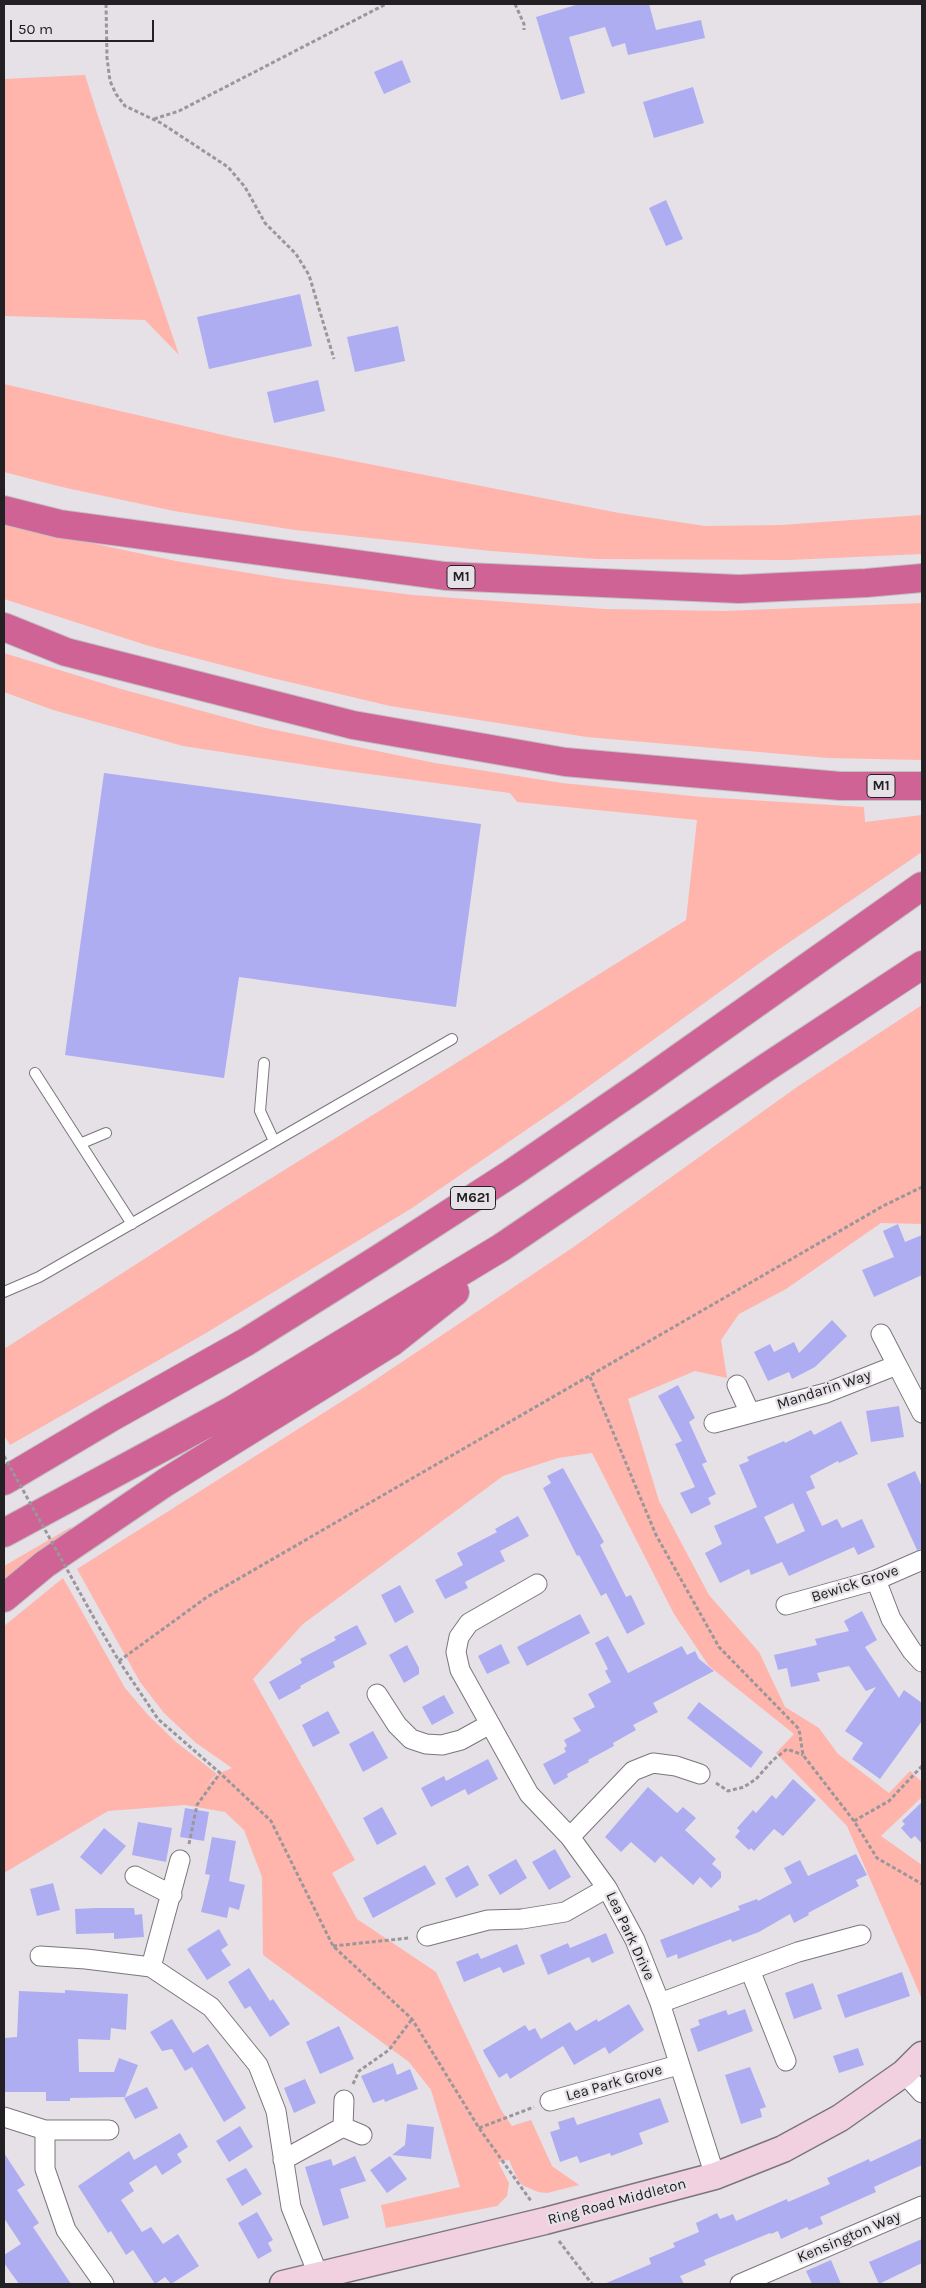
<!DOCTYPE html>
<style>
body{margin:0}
#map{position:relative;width:926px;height:2288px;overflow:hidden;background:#e5e1e7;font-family:Karla,sans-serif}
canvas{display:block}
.frame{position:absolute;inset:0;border:5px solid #222022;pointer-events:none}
.scale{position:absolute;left:10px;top:20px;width:144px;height:22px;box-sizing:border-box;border:2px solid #222022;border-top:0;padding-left:6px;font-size:15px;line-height:18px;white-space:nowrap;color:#222022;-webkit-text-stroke:4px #e5e1e7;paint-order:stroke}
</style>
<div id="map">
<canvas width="926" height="2288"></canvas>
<div class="frame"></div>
<div class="scale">50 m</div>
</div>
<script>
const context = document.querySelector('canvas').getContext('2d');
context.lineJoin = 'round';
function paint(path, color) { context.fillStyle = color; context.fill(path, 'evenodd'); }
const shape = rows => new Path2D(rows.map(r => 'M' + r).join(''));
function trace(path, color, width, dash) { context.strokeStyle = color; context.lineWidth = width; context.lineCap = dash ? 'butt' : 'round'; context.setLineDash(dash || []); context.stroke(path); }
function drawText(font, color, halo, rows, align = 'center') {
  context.font = font + ' Karla,sans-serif'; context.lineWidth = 4.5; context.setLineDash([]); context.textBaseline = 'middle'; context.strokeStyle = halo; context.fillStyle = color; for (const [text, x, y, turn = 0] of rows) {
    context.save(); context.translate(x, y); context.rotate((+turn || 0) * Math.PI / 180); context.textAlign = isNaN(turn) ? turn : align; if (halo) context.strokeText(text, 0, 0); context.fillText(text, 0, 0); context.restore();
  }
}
paint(shape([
 [85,75,96,110,179,355,145,320,4,316,4,79],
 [4,384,236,438,619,513,705,526,781,525,922,515,922,554,789,560,597,559,491,551,295,530,174,511,62,487,4,472],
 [4,522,58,536,176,561,285,579,413,595,605,609,723,611,922,603,922,760,828,758,587,737,390,706,268,677,149,646,4,599],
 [4,653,121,689,261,727,435,763,562,783,702,797,864,807,865,822,922,815,922,852,775,952,567,1102,412,1208,206,1333,10,1445,4,1435,4,1349,233,1202,686,920,697,820,517,802,510,793,332,769,183,746,53,710,4,692],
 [922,1005,922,1224,881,1223,786,1289,739,1314,721,1340,727,1378,695,1371,628,1399,659,1501,709,1595,759,1652,785,1707,819,1728,838,1754,889,1793,910,1771,922,1782,922,1797,881,1836,922,1865,922,1999,847,1826,776,1753,794,1734,709,1666,674,1614,592,1453,558,1458,503,1476,303,1624,253,1679,355,1860,332,1873,357,1919,436,1972,501,2110,512,2126,531,2120,552,2166,579,2185,547,2193,538,2192,522,2185,517,2178,509,2160,498,2162,509,2183,507,2196,497,2206,386,2228,381,2205,460,2187,431,2090,409,2062,263,1955,262,1877,244,1830,225,1812,185,1805,108,1811,4,1873,4,1626,63,1578,125,1688,148,1715,176,1742,217,1774,202,1789,220,1773,232,1768,196,1743,164,1713,140,1682,77,1569,366,1386,575,1246,797,1087],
 [71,1527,74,1532,4,1584,4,1566]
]), '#ffb4ac');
paint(shape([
 [579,4,649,4,656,30,701,20,705,38,628,55,625,43,612,47,605,27,569,37,585,93,561,100,536,17],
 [402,60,411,82,384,94,374,72],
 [693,87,704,123,654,138,643,102],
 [666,200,683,239,666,246,649,208],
 [300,294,312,346,209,369,197,317],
 [398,326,405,361,355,372,347,337],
 [318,380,325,411,274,423,267,392],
 [104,773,481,824,456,1007,239,977,224,1078,65,1055],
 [898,1224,905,1242,922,1235,922,1275,874,1297,862,1270,894,1257,883,1231],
 [832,1320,847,1336,815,1367,792,1379,789,1372,768,1381,754,1352,770,1344,774,1352,794,1342,799,1353],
 [678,1385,695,1418,689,1422,707,1462,702,1464,716,1494,708,1498,711,1504,691,1514,680,1493,695,1487,675,1444,682,1441,658,1396],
 [899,1406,904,1437,871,1442,866,1411],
 [841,1421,858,1454,839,1463,838,1461,810,1476,815,1488,806,1492,822,1526,837,1519,842,1528,862,1519,875,1547,858,1555,854,1547,789,1576,782,1562,751,1575,749,1569,720,1583,705,1553,722,1544,714,1526,757,1507,739,1465,749,1461,747,1457,784,1441,785,1443,811,1430,814,1435],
 [793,1503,805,1531,777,1544,764,1517],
 [563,1468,604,1542,600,1545,626,1597,631,1595,645,1624,627,1634,606,1593,601,1596,579,1555,577,1556,543,1488,551,1483,547,1476],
 [915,1471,922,1487,922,1549,917,1550,887,1484],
 [518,1516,529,1536,500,1551,505,1561,465,1582,468,1588,445,1599,435,1580,463,1565,457,1553,497,1532,495,1529],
 [400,1585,414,1612,395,1623,381,1595],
 [862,1611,877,1640,865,1647,899,1698,904,1690,922,1703,922,1721,880,1779,852,1759,863,1743,845,1731,876,1687,866,1691,849,1666,817,1673,820,1681,791,1687,787,1668,778,1670,774,1655,817,1645,815,1639,849,1631,844,1621],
 [580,1614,590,1633,527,1666,517,1647],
 [357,1625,367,1644,333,1662,335,1667,300,1686,301,1688,279,1700,269,1682,302,1663,300,1659,336,1640,334,1637],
 [608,1636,628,1673,682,1646,687,1655,695,1651,699,1659,714,1671,653,1703,658,1712,633,1725,636,1730,613,1743,614,1746,588,1760,589,1762,567,1774,568,1777,554,1785,543,1764,566,1752,564,1748,567,1746,564,1740,581,1731,573,1718,595,1707,588,1694,611,1682,605,1671,608,1669,595,1643],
 [501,1644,510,1663,487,1674,478,1656],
 [407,1645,419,1668,419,1674,404,1683,389,1655],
 [444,1695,454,1713,432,1725,422,1707],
 [699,1702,763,1752,751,1768,687,1718],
 [328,1711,340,1733,313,1747,302,1725],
 [373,1731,388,1758,363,1772,349,1744],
 [488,1759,498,1779,468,1795,465,1789,431,1807,421,1788,444,1776,446,1781],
 [793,1779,816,1800,783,1836,774,1829,754,1851,751,1848,749,1850,735,1837,740,1831,737,1828,753,1810,756,1813,772,1795,776,1799],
 [648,1787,677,1813,683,1807,696,1818,685,1830,716,1859,712,1864,721,1872,721,1878,711,1888,700,1877,693,1885,661,1856,655,1863,631,1842,621,1852,605,1837],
 [922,1802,922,1844,915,1836,911,1839,901,1828,905,1824,902,1821],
 [382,1807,397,1834,377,1845,363,1818],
 [185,1808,209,1812,204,1841,180,1837],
 [138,1822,172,1828,166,1862,132,1855],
 [104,1828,126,1846,101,1875,80,1857],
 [212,1837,236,1841,229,1881,245,1885,239,1910,229,1907,227,1918,201,1912,210,1875,205,1874],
 [555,1849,571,1877,549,1890,532,1862],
 [856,1854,867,1875,856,1880,859,1886,808,1913,809,1915,794,1923,790,1914,759,1932,732,1942,731,1939,678,1959,677,1954,667,1958,660,1940,740,1910,738,1906,757,1899,758,1901,792,1883,784,1868,800,1860,808,1876],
 [516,1859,527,1878,500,1895,488,1875],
 [425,1865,436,1884,373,1918,363,1898],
 [468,1865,479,1885,456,1898,445,1878],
 [53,1883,60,1910,37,1916,30,1889],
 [97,1908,134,1908,135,1915,142,1914,144,1937,114,1939,114,1933,76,1934,75,1909],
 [219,1929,228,1945,221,1950,231,1965,207,1980,187,1949],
 [606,1933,614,1953,592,1963,589,1957,548,1975,540,1955,568,1943,570,1948],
 [517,1944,525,1964,503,1973,500,1967,464,1982,456,1962,478,1953,481,1959],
 [249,1968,270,2001,273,1999,290,2024,270,2037,250,2006,245,2009,228,1982],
 [902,1972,910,1996,845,2018,837,1995],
 [813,1983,822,2009,794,2019,785,1993],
 [65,1990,128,1994,126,2030,111,2028,110,2040,78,2039,79,2072,114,2072,119,2058,138,2065,125,2097,70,2098,70,2101,46,2101,46,2092,4,2092,4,2038,17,2037,19,1991,65,1993],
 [629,2004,644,2030,609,2054,605,2047,574,2065,563,2046,510,2079,507,2073,499,2078,484,2053,483,2050,525,2025,529,2031,535,2028,541,2039,570,2022,576,2031,597,2019,598,2022],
 [745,2009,753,2031,698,2052,690,2029,700,2025,698,2020,726,2010,728,2015],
 [172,2019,193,2053,208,2044,246,2108,224,2122,192,2067,185,2071,172,2049,162,2051,150,2032],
 [339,2026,354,2059,320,2074,306,2042],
 [858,2048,864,2065,839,2073,833,2056],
 [393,2063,397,2075,410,2069,418,2089,385,2102,384,2099,373,2103,361,2076],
 [750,2067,766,2107,760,2109,762,2117,741,2124,725,2075],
 [305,2079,316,2103,294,2113,284,2088],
 [147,2087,158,2108,135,2119,124,2098],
 [660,2098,669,2122,639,2133,643,2144,611,2156,610,2153,580,2163,577,2156,560,2162,550,2132,560,2129,558,2122,574,2117,577,2125],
 [407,2124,434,2127,431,2159,392,2155,405,2145],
 [240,2126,253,2147,229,2162,216,2141],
 [180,2133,188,2147,177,2154,182,2162,162,2175,156,2165,129,2183,134,2191,121,2200,142,2232,151,2227,163,2244,178,2234,199,2266,171,2284,165,2277,155,2284,133,2250,126,2255,111,2231,108,2233,78,2186,129,2151,134,2160],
 [922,2138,922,2165,874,2187,876,2192,820,2217,823,2224,809,2230,807,2227,781,2239,778,2231,771,2234,770,2233,704,2260,706,2265,680,2276,684,2284,604,2284,651,2264,649,2258,675,2247,673,2243,699,2232,696,2223,717,2213,720,2219,733,2214,736,2221,787,2199,788,2202,830,2184,827,2178,869,2159,870,2162],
 [4,2153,25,2185,17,2190,39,2223,33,2227,71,2284,19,2284,4,2263,4,2255,21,2244,4,2218],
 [355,2156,366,2181,340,2189,349,2218,323,2226,305,2167,331,2159,333,2166],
 [390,2156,407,2179,387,2193,370,2170],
 [246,2168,262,2194,242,2206,226,2179],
 [257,2212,273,2240,268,2243,272,2251,258,2259,238,2223],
 [922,2239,922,2263,879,2284,869,2262],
 [831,2260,841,2284,812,2284,806,2271]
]), '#aeadf2');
const lane = shape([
 [264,1063,260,1111,274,1141],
 [35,1073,132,1224],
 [82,1143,106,1133],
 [4,1292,39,1277,452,1039]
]);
const street = shape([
 [881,1334,897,1365],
 [737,1385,750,1413],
 [714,1423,826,1393,897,1365,922,1413],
 [876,1580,891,1619,912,1651,922,1662],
 [537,1584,469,1623,459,1637,456,1652,460,1670,529,1794,570,1837,607,1888,635,1940,660,2003,715,2176],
 [786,1605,876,1580,922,1560],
 [377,1694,397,1725,411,1739,426,1744,442,1745,461,1740,490,1724],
 [570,1837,633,1771,653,1763,676,1766,700,1774],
 [135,1876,172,1895],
 [427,1936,488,1920,522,1919,565,1912,607,1888],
 [40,1956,86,1959,151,1967,211,2007,258,2065,276,2111,291,2207,318,2274],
 [151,1967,180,1860],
 [750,1970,786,2061],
 [660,2003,798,1952,861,1935],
 [904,2073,922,2093],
 [550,2101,678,2065],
 [4,2117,45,2130,45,2169,66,2230,104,2284],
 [343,2127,362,2135],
 [45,2130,109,2130],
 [283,2160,343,2127,344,2100],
 [740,2284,922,2206]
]);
const secondary = shape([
 [283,2284,545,2221,715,2176,783,2149,840,2118,904,2073,922,2055]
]);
const highway = shape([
 [4,510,60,524,445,576,739,589,866,583,922,578],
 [4,627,66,652,353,725,565,762,840,786,922,786],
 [4,1481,112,1417,246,1342,380,1258,512,1173,642,1084,922,886],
 [4,1533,234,1409,502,1247,767,1067,922,965],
 [4,1598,45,1564,166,1482,392,1342,455,1292]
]);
trace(lane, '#7a767c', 12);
trace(street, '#7a767c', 21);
trace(secondary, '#7a767c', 29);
trace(highway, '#c1c1c1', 30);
trace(shape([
 [106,4,107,58,110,81,116,94,125,106,161,123,228,167,245,187,265,223,296,254,309,275,334,359],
 [515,4,524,24,524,30],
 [154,119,179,111,386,4],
 [590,1377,656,1535,719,1647,799,1729,803,1755,854,1821,877,1858,922,1884],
 [99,1627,119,1661,158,1719,220,1773,271,1821,333,1946,412,2019,479,2128,531,2201],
 [119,1661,207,1597,883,1206,922,1187],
 [716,1783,728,1791,744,1787,756,1779,773,1760,787,1749,803,1755],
 [854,1821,889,1801,922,1766],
 [189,1844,197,1805,220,1773],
 [333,1946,409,1938],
 [353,2084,359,2071,389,2050,412,2019],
 [479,2128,534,2107],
 [559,2241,592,2284]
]), '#9a979b', 3, [4, 2.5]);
trace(lane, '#fff', 10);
trace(street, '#fff', 19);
trace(secondary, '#f1d0e0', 26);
trace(highway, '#d06396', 28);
trace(shape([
 [4,1456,99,1627]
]), '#9a979b', 3, [4, 2.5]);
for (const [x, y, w] of [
 [461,577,28],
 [881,786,28],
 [473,1198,45]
]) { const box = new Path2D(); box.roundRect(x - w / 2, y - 11.5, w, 23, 4); context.fillStyle = '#e5e1e7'; context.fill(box); trace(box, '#222022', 1); }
drawText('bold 14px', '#222022', null, [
 ["M1",461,577],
 ["M1",881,786],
 ["M621",473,1198]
]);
drawText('15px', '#222022', '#e5e1e7', [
 ["Mandarin Way",824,1390,-18],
 ["Bewick Grove",855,1584,-18],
 ["Lea Park Drive",630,1936,65],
 ["Lea Park Grove",614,2083,-16],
 ["Ring Road Middleton",617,2202,-15],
 ["Kensington Way",849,2237,-23]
]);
</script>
